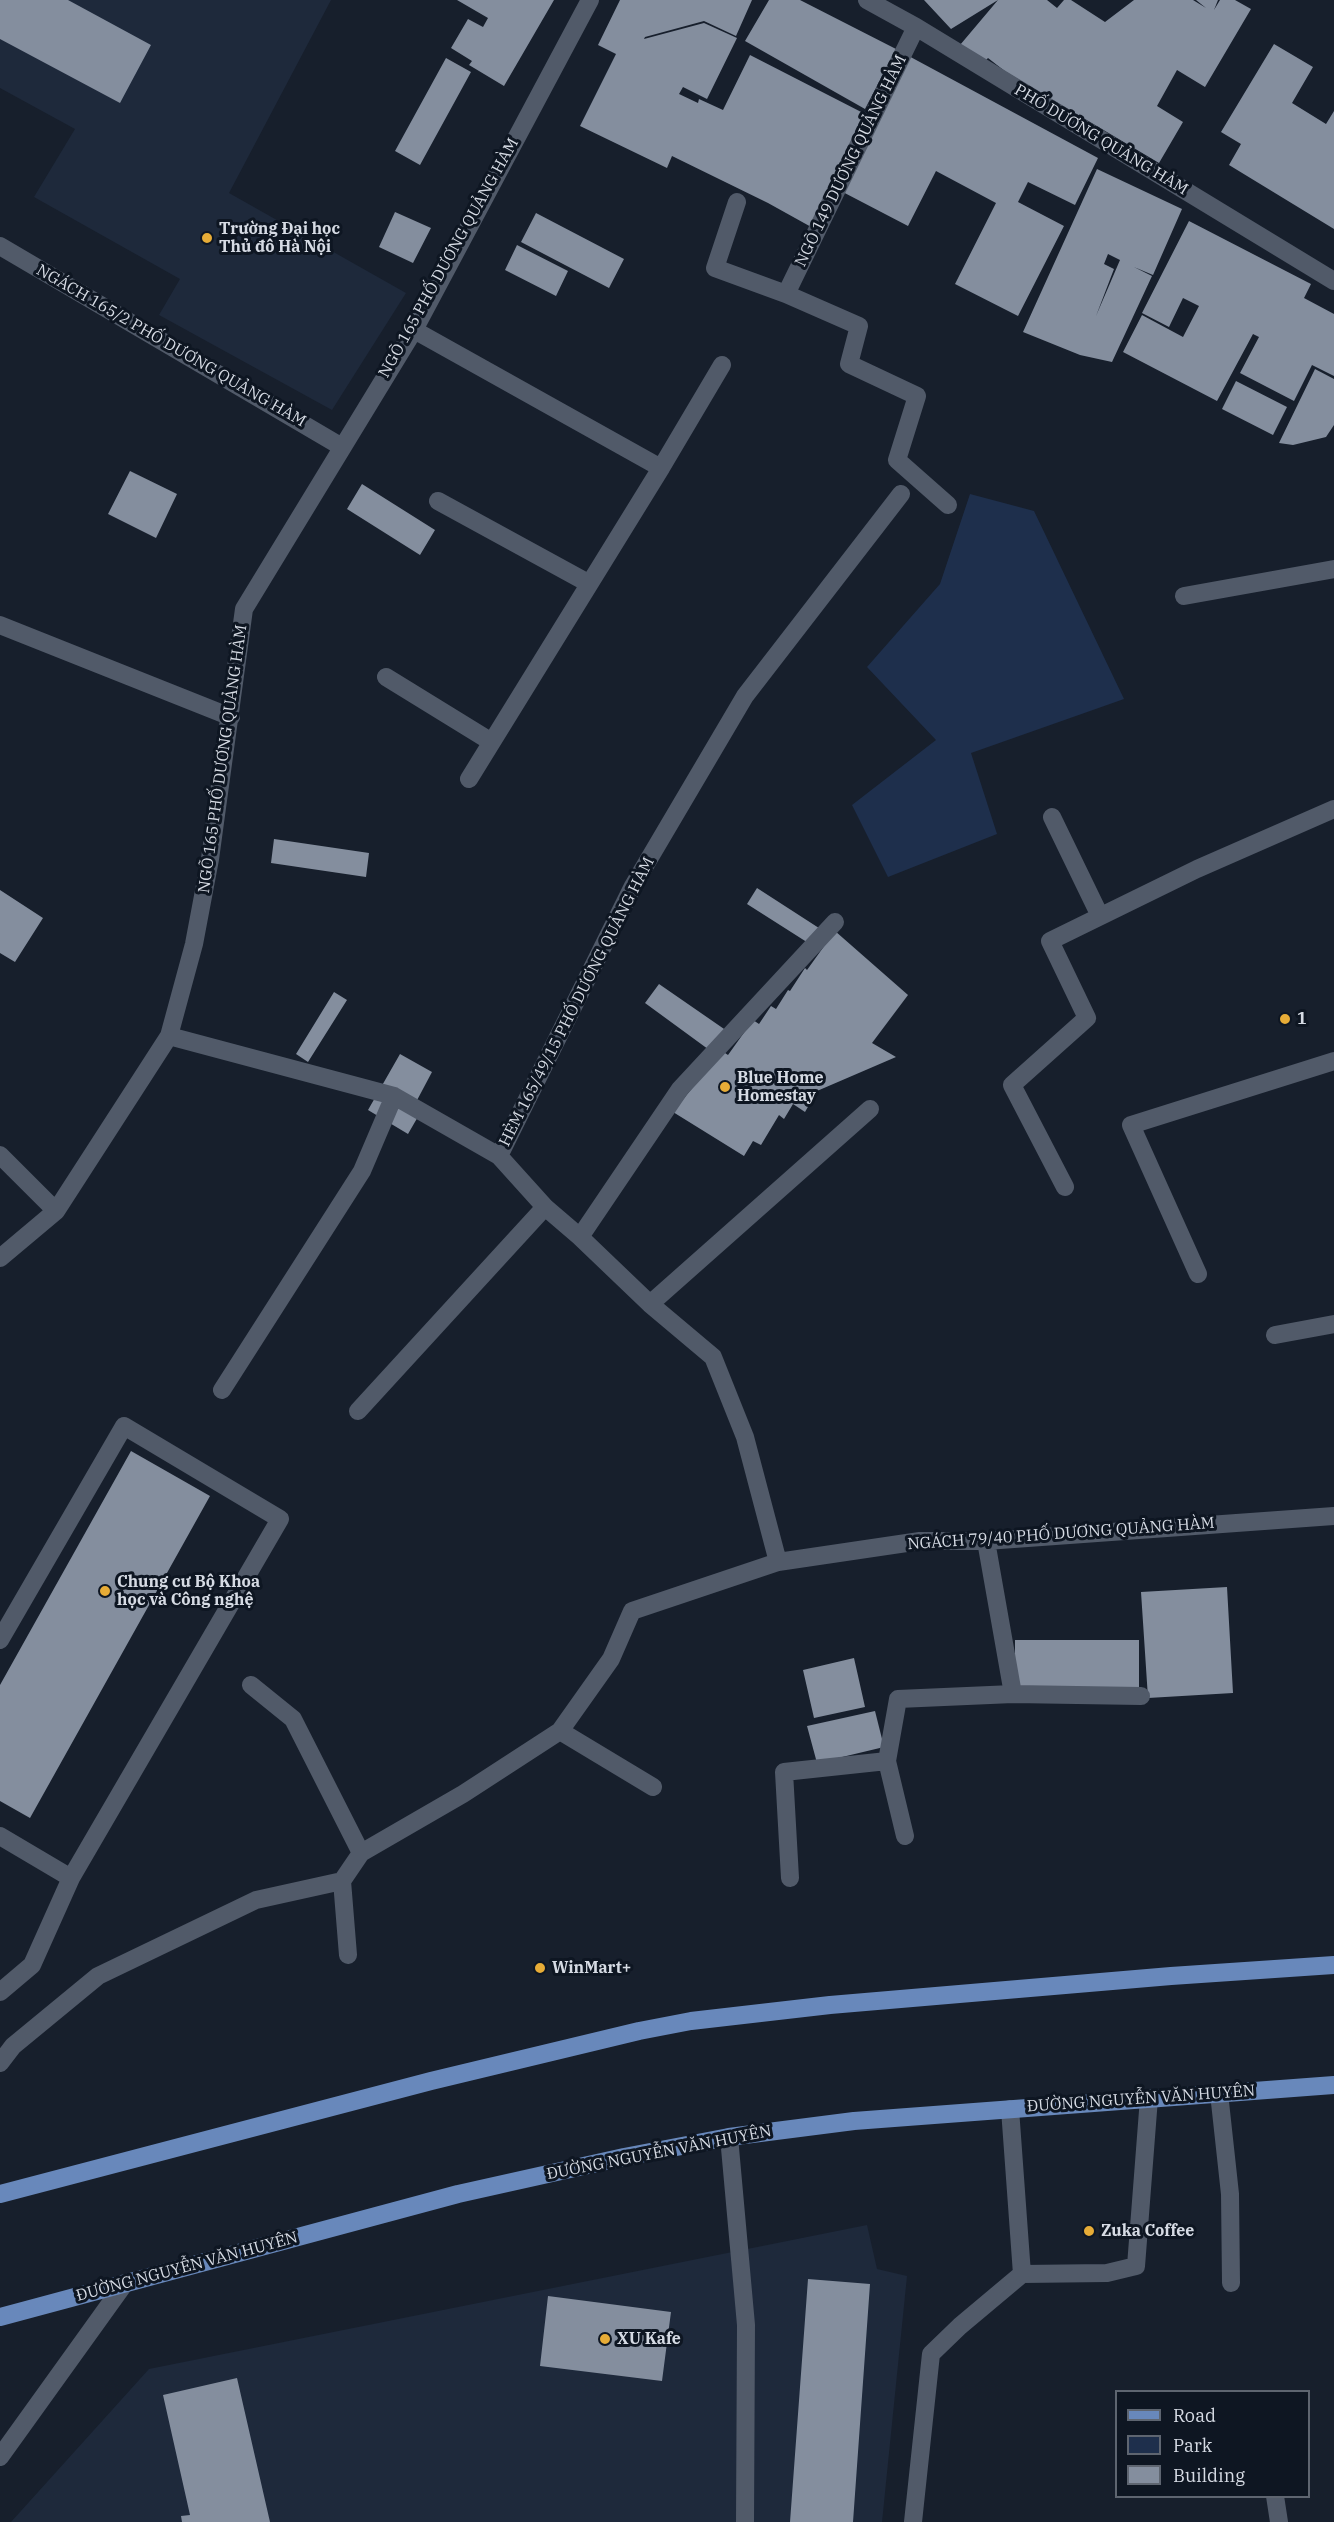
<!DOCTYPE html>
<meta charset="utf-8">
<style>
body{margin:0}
#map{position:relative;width:1334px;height:2522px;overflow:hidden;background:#171f2c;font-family:"IBM Plex Serif",serif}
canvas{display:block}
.legend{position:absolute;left:1115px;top:2390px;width:195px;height:108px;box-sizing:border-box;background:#0e1622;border:2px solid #5e6570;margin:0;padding:8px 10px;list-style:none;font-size:18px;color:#d6dbe4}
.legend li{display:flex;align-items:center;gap:12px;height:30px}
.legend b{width:30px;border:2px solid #5e6570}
</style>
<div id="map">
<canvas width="1334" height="2522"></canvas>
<ul class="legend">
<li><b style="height:8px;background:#6888bb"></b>Road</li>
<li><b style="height:16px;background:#1e2f4c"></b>Park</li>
<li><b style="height:16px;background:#848e9e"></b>Building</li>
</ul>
</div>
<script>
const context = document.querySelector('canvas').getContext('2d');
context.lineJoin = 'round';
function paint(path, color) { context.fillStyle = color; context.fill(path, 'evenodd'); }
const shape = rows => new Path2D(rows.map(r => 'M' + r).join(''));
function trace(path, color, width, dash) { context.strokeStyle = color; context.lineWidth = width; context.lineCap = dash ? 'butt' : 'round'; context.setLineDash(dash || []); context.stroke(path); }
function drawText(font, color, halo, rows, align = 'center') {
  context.font = font + ' "IBM Plex Serif",serif'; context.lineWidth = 6; context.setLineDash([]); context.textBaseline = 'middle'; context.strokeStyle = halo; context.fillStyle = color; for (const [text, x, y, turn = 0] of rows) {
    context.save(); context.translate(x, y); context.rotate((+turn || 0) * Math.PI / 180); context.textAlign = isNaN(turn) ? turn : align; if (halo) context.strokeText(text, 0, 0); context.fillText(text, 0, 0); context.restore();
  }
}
paint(shape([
 [0,0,331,0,229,193,406,293,332,410,159,315,180,279,34,197,75,129,0,88],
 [867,2225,877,2269,907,2276,882,2522,11,2522,149,2369]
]), '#1e293b');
paint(shape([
 [970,494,1034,511,1124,699,971,753,997,834,888,877,852,805,936,740,867,667,940,584]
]), '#1e2f4c');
paint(shape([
 [0,0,68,0,151,45,120,103,0,39],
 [457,0,554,0,504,86,469,65,472,61,451,48,468,19,483,27,488,18],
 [620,0,752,0,736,36,704,21,645,37,644,39,704,23,737,38,707,99,683,87,679,94,698,103,699,99,723,110,750,55,869,116,813,228,768,203,672,156,667,168,580,126,616,54,598,45],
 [769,0,800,0,896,49,865,109,745,41],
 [924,0,1047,0,1057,8,1064,0,1071,0,1105,22,1134,0,1193,0,1206,8,1196,0,1218,0,1214,10,1220,0,1235,0,1251,9,1205,87,1177,70,1157,106,1183,122,1159,163,1006,72,988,58,984,62,960,45,998,0,951,29],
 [1274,44,1313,67,1292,103,1326,124,1334,111,1334,229,1229,165,1241,144,1221,132],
 [905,54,1098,158,1075,205,1028,182,1018,202,1064,226,1018,316,955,284,996,203,936,171,908,226,837,189],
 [446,58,471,72,420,165,395,151],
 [1097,169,1182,209,1153,275,1134,267,1152,276,1112,362,1080,355,1023,332],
 [1108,254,1120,260,1096,316,1114,269,1104,264],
 [395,212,431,228,413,263,379,247],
 [536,213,624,259,609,288,521,242],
 [1189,221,1311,284,1304,298,1334,314,1334,376,1312,365,1294,401,1240,373,1259,337,1253,334,1217,401,1123,352,1142,315,1183,337,1199,306,1183,298,1169,327,1142,313],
 [517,245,568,271,556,296,505,270],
 [1315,369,1334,379,1334,425,1326,437,1293,445,1279,443],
 [1236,381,1287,407,1273,435,1222,409],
 [130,471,177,494,156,538,108,514],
 [362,484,435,530,420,555,347,509],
 [274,839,369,853,366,877,271,863],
 [757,888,822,930,813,946,747,904],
 [0,890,43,918,15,962,0,953],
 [835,931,908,995,872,1043,896,1057,817,1091,805,1112,793,1104,784,1119,779,1115,761,1145,753,1141,744,1156,673,1112,722,1051,728,1055,753,1020,759,1024,771,1006,776,1009,788,990,790,991,805,968,807,970],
 [659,984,727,1031,712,1052,645,1003],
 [334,992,347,1000,308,1062,296,1054],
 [400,1054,432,1072,415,1104,423,1108,408,1134,368,1110],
 [131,1451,210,1496,30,1818,0,1801,0,1685],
 [1227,1587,1233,1693,1148,1698,1141,1592],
 [1015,1640,1139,1640,1139,1690,1015,1691],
 [854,1658,865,1707,814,1718,803,1670],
 [875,1711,884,1747,817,1763,807,1726],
 [808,2279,870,2284,853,2522,790,2522],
 [548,2296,671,2312,662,2381,540,2366],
 [237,2378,270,2522,182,2522,181,2516,190,2515,163,2395]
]), '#848e9e');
trace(shape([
 [867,0,916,27,1334,281],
 [737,202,715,268,786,294,859,326,849,364,917,396,897,460,948,505],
 [0,246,342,447],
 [786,294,916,27],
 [414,330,661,468,469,779],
 [661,468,722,365],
 [438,501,588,583],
 [1184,596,1334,569],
 [0,625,231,717],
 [386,677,490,741],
 [1052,817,1100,916],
 [169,1036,394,1096,499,1156,545,1207,580,1237,650,1304,713,1357,745,1437,778,1562],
 [0,1155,56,1211],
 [499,1156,633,886,745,696,901,494],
 [1065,1187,1012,1085,1087,1018,1050,941,1197,869,1334,809],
 [580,1237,680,1089,835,922],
 [0,1258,56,1211,169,1036,194,944,210,859,244,609,414,330,590,0],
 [1198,1274,1131,1125,1334,1061],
 [650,1304,870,1109],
 [1275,1335,1334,1324],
 [222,1390,362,1171,394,1096],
 [358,1411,545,1207],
 [986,1541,1013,1694,1141,1696],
 [0,1640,124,1426,280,1519,71,1878,0,1836],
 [251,1685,293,1719,361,1853],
 [560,1731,653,1787],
 [905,1836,887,1761,898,1699,1013,1694],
 [790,1878,784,1772,887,1761],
 [342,1881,348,1955],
 [0,1992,32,1965,71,1878],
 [0,2063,13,2046,98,1976,256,1900,342,1881,361,1853,463,1794,560,1731,611,1659,632,1611,778,1562,920,1541,986,1541,1334,1516],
 [1219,2093,1230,2194,1231,2283],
 [1010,2109,1022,2274],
 [729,2137,746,2325,745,2522],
 [0,2457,125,2283],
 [1275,2496,1279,2522],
 [913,2522,931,2354,960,2326,1022,2274,1107,2273,1136,2266,1149,2098]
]), '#515a69', 18);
trace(shape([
 [0,2194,431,2081,639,2031,691,2021,830,2005,1171,1976,1334,1965],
 [0,2317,458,2194,624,2157,729,2137,854,2121,1334,2085]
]), '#6888bb', 18);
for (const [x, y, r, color] of [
 [207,238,6,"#e7ac37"],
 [1285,1019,6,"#e7ac37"],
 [725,1087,6,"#e7ac37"],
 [105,1591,6,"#e7ac37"],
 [540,1968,6,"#e7ac37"],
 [1089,2231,6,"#e7ac37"],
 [605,2339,6,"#e7ac37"]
]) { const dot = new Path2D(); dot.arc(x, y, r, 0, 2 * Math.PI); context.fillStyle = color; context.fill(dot); trace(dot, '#0e1622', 2); }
drawText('16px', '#d6dbe4', '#0e1622', [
 ["PHỐ DƯƠNG QUẢNG HÀM",1101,140,31],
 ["NGÕ 149 DƯƠNG QUẢNG HÀM",851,161,-64],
 ["NGÕ 165 PHỐ DƯƠNG QUẢNG HÀM",449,258,-61],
 ["NGÁCH 165/2 PHỐ DƯƠNG QUẢNG HÀM",171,346,30],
 ["NGÕ 165 PHỐ DƯƠNG QUẢNG HÀM",223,759,-82],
 ["HẺM 165/49/15 PHỐ DƯƠNG QUẢNG HÀM",577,1002,-63],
 ["NGÁCH 79/40 PHỐ DƯƠNG QUẢNG HÀM",1061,1534,-4],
 ["ĐƯỜNG NGUYỄN VĂN HUYÊN",1141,2099,-4],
 ["ĐƯỜNG NGUYỄN VĂN HUYÊN",659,2153,-11],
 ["ĐƯỜNG NGUYỄN VĂN HUYÊN",187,2267,-15]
]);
drawText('bold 16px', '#d6dbe4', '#0e1622', [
 ["Trường Đại học",219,229],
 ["Thủ đô Hà Nội",219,247],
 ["1",1297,1019],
 ["Blue Home",737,1078],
 ["Homestay",737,1096],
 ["Chung cư Bộ Khoa",117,1582],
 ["học và Công nghệ",117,1600],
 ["WinMart+",552,1968],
 ["Zuka Coffee",1101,2231],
 ["XU Kafe",617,2339]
], 'left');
</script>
